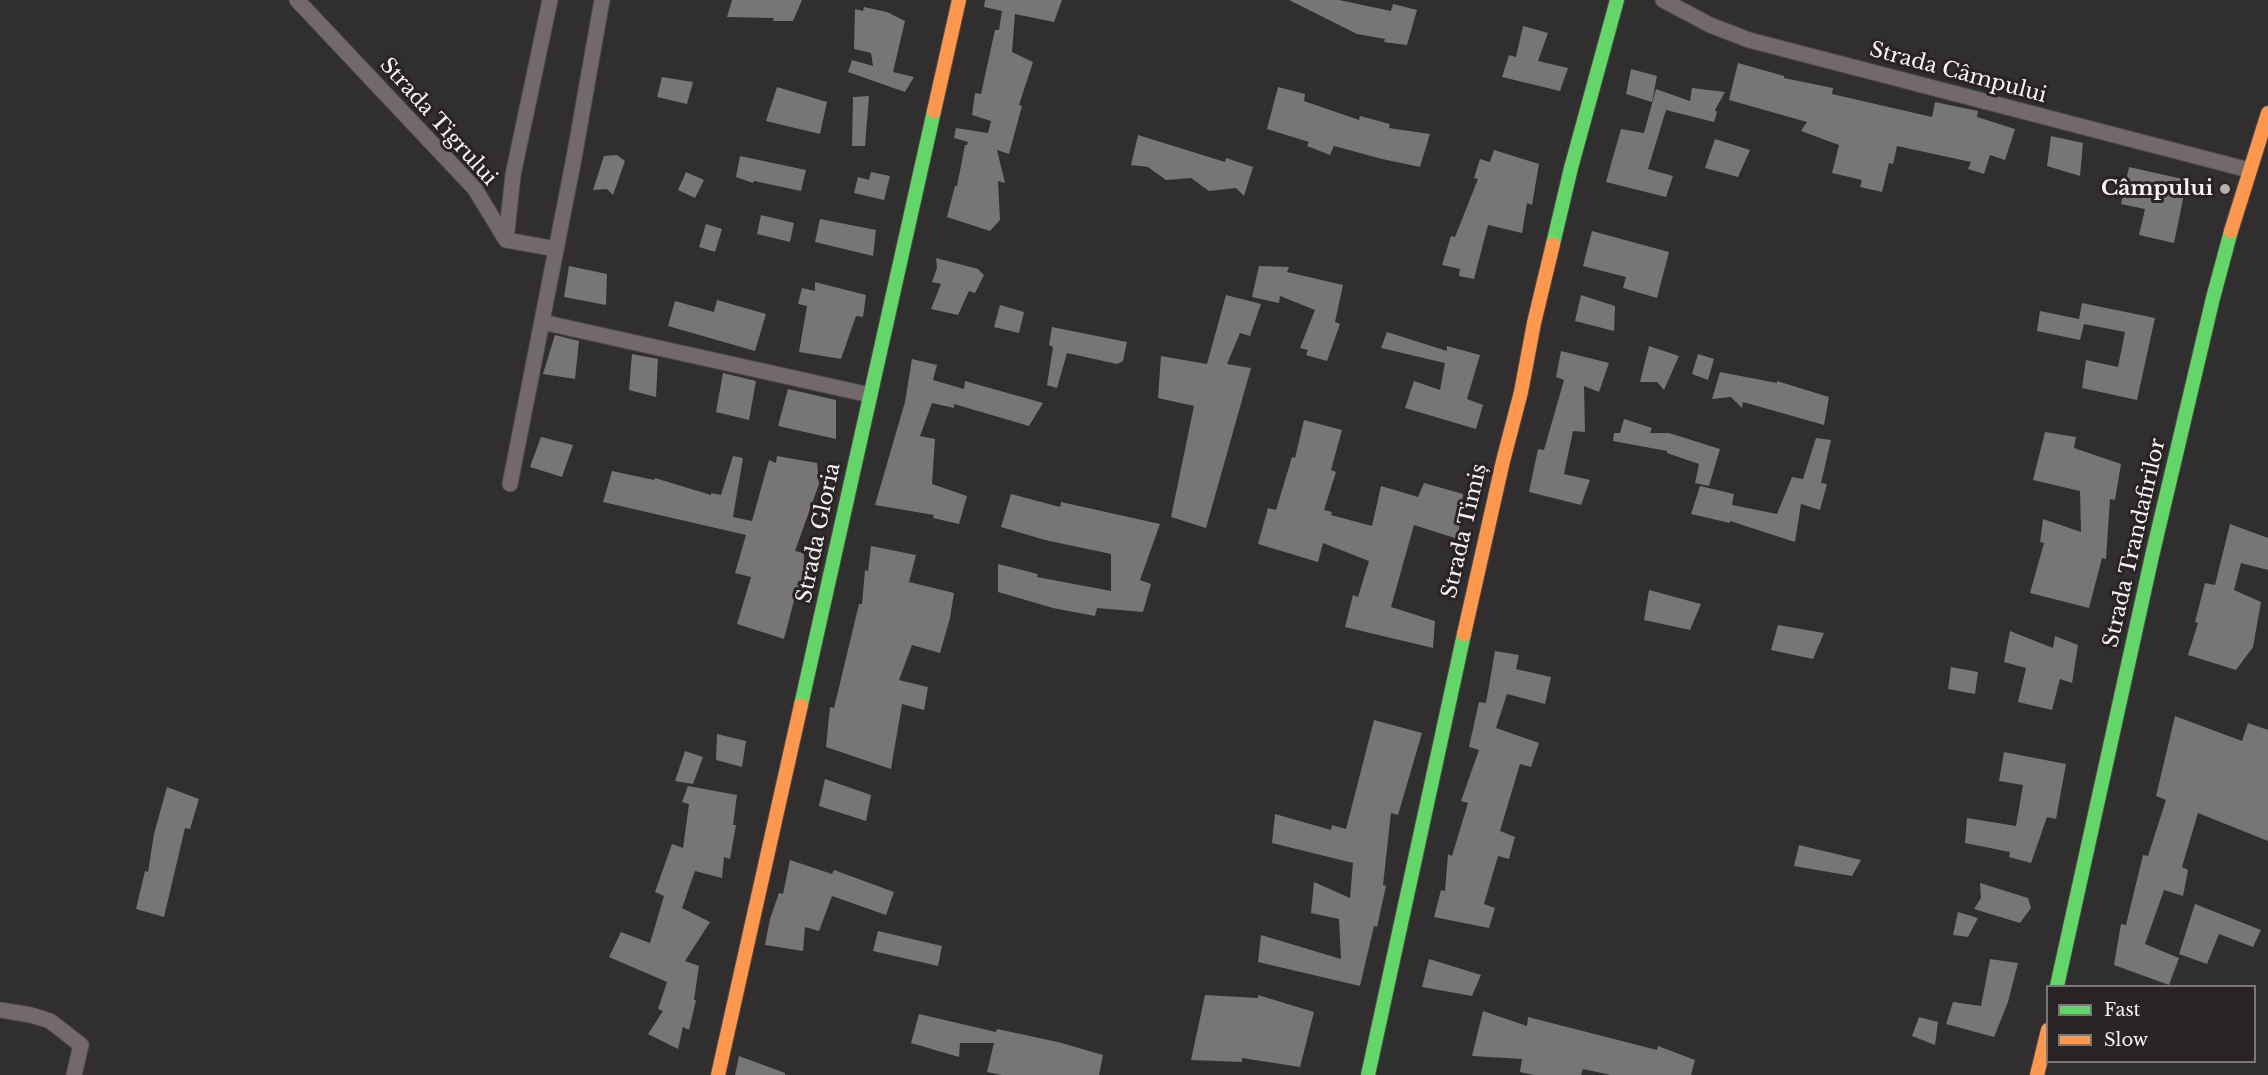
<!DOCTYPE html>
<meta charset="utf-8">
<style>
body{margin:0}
#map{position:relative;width:2268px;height:1075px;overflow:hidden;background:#312e2f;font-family:"Libre Baskerville",serif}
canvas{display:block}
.legend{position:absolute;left:2046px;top:985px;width:210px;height:78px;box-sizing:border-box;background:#282325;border:2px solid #7b7778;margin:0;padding:8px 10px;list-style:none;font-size:18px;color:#f7f4f5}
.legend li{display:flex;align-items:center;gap:12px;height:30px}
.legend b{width:30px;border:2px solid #7b7778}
</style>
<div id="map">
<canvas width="2268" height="1075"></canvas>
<ul class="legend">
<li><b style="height:8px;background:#63d668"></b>Fast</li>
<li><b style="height:8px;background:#ff974d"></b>Slow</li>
</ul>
</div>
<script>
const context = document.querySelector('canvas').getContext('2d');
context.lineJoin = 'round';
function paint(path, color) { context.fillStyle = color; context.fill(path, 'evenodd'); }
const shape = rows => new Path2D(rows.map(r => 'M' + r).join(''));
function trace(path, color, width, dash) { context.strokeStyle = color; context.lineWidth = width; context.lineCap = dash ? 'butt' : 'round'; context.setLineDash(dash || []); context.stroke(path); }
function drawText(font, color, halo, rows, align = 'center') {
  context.font = font + ' "Libre Baskerville",serif'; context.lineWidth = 6; context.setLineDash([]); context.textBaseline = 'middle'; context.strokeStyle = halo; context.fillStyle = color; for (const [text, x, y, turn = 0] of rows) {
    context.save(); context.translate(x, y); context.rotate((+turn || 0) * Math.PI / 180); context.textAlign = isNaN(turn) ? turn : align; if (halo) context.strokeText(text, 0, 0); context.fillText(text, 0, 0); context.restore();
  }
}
paint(shape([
 [732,0,802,0,793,21,773,21,774,18,727,17],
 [985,0,1062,0,1054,22,1015,14,1012,52,1033,62,1019,105,1022,106,1009,154,997,150,1005,183,998,181,1000,220,990,231,947,217,955,186,957,186,965,145,967,145,968,142,954,138,956,128,988,133,991,121,972,115,975,93,981,94,995,30,999,30,1002,11,984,7],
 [1289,0,1339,0,1391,11,1393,4,1417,10,1407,45,1384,42,1385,39,1357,34],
 [864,7,887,12,905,21,893,72,914,77,905,92,848,72,852,60,873,66,871,53,854,49,855,9,863,11],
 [1523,26,1548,33,1538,61,1568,68,1560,91,1502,77,1509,55,1516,57],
 [1738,63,1784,76,1784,78,1833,88,1832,94,1932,117,1935,102,1978,111,1977,117,2015,129,2005,160,1990,155,1984,174,1968,169,1971,162,1897,146,1893,164,1889,163,1882,192,1860,187,1862,180,1832,173,1839,145,1801,131,1807,122,1729,100],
 [1631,69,1657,76,1652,102,1626,94],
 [662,77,693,82,687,104,657,97],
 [777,87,827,102,820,134,766,121],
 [1278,87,1305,94,1304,101,1359,120,1360,116,1390,124,1389,128,1430,134,1420,167,1382,159,1334,146,1330,155,1307,146,1309,142,1267,129],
 [1692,88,1725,92,1715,110,1717,112,1714,122,1666,110,1648,169,1673,176,1666,197,1606,182,1621,129,1644,133,1656,89,1690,101],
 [869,96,865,146,852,146,853,97],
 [1138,135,1225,162,1226,158,1253,167,1244,196,1236,188,1209,191,1191,178,1166,180,1148,167,1131,165],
 [2051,136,2083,143,2080,176,2047,166],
 [1715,139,1750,150,1738,177,1705,168],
 [1494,150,1539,164,1532,205,1527,203,1522,233,1488,225,1474,279,1459,276,1460,269,1442,265,1451,236,1455,237,1478,179,1474,178,1480,159,1490,162],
 [617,155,625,161,613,195,607,189,593,190,604,156],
 [740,156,806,170,801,191,754,181,753,183,736,177],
 [2129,167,2187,180,2174,243,2139,235,2145,209,2121,204],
 [686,172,704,180,695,198,678,190],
 [871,172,890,176,884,200,854,193,858,177,869,180],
 [761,215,794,223,790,242,757,234],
 [820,219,876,230,873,256,815,242],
 [706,224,722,229,715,252,699,247],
 [1592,231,1669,252,1657,298,1623,288,1626,277,1583,266],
 [936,258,978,269,984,275,975,293,969,291,958,315,931,309,941,284,932,282,937,268],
 [569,266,607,274,606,305,564,297],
 [1259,266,1289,267,1287,272,1343,285,1335,322,1340,324,1327,361,1306,355,1308,350,1300,348,1315,310,1280,296,1279,303,1252,297],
 [815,282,866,295,863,317,856,316,841,359,799,352,807,306,798,304,802,288,815,291],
 [1226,295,1261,304,1250,336,1240,333,1227,364,1251,368,1206,528,1171,517,1194,406,1158,398,1161,356,1207,364],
 [1581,295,1615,306,1614,331,1575,321],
 [717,300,766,314,755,351,668,326,675,301,714,312],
 [2082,303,2155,318,2137,400,2082,388,2086,360,2118,367,2125,332,2084,324,2080,340,2037,331,2040,311,2079,319],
 [1000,305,1024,312,1019,333,994,327],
 [1052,327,1127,342,1123,361,1117,364,1067,353,1057,388,1047,385,1053,347,1049,345],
 [1387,332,1447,351,1447,346,1480,355,1467,399,1483,405,1476,429,1405,408,1414,381,1440,390,1445,363,1381,348],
 [555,335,579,341,575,379,543,374],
 [1649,346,1679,356,1664,390,1657,382,1640,382],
 [1561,351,1609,363,1599,392,1584,386,1585,432,1573,431,1564,474,1590,480,1581,505,1529,492,1538,449,1544,450,1564,380,1556,377],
 [632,354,658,359,656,397,629,390],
 [1698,354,1714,359,1708,380,1692,374],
 [912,359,937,365,933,380,964,389,965,381,1043,403,1029,426,954,404,954,408,932,403,920,436,935,439,932,484,967,496,959,524,933,518,934,515,875,505,905,402],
 [1720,372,1777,383,1777,381,1829,397,1824,425,1743,402,1742,408,1731,397,1712,399],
 [723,373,756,381,749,420,716,412],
 [788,389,836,400,836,439,778,426],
 [1624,419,1652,428,1650,433,1669,433,1720,449,1709,486,1695,483,1699,464,1667,453,1667,451,1613,441,1614,433,1620,433],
 [1304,420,1342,430,1331,470,1336,472,1324,510,1332,512,1331,515,1372,526,1381,486,1418,497,1424,483,1463,494,1458,539,1414,525,1391,607,1435,621,1433,648,1345,627,1353,595,1358,597,1369,561,1323,543,1318,562,1258,544,1268,508,1276,510,1292,457,1295,458],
 [2045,432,2076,437,2074,448,2121,464,2115,500,2110,499,2106,559,2102,558,2089,608,2030,593,2044,543,2040,542,2043,519,2081,532,2080,491,2033,480],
 [541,437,573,445,562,477,530,467],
 [1816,438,1831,440,1821,483,1827,484,1820,510,1801,504,1795,542,1730,521,1730,523,1691,514,1700,486,1734,494,1732,505,1777,514,1792,477,1803,479],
 [733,456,743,458,733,517,752,521,769,460,776,463,777,456,817,463,819,484,795,551,804,553,803,591,797,589,784,639,737,624,751,577,735,573,746,535,603,502,612,471,654,480,655,478,711,495,711,493,721,495],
 [1011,494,1060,507,1061,502,1160,524,1140,580,1151,584,1143,612,1097,608,1095,616,1053,608,998,592,998,564,1038,574,1037,577,1111,591,1111,554,1045,540,1001,527],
 [2230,524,2268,538,2268,570,2241,563,2234,590,2261,602,2253,647,2236,670,2188,655,2198,623,2195,622,2205,583,2215,585],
 [871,546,916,555,909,582,954,593,950,618,940,653,912,645,899,680,928,687,924,710,902,704,891,769,826,747,830,707,834,708,859,604,862,604,865,570,868,571],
 [1649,590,1701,604,1690,630,1644,620],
 [1778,625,1824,633,1813,659,1771,650],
 [2010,631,2053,648,2055,636,2078,645,2072,683,2060,679,2052,710,2018,702,2026,668,2004,662],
 [1495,651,1519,655,1516,669,1551,677,1545,704,1507,694,1496,728,1539,743,1531,767,1520,764,1500,831,1515,837,1509,859,1498,856,1484,904,1495,908,1489,928,1434,917,1441,890,1445,891,1448,854,1452,856,1468,803,1461,801,1479,750,1469,747,1479,702,1486,703],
 [1951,667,1978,672,1975,694,1948,689],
 [2175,716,2242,741,2248,723,2268,730,2268,841,2198,813,2182,867,2188,870,2183,896,2164,890,2145,944,2179,958,2169,985,2114,965,2121,924,2126,925,2143,855,2148,856,2166,800,2156,796],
 [1374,720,1422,733,1398,815,1391,813,1383,885,1386,886,1377,927,1374,926,1360,986,1258,962,1261,935,1341,959,1339,919,1311,913,1314,882,1350,898,1353,863,1272,843,1275,814,1331,830,1332,825,1346,829],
 [717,734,746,741,742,767,716,760],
 [685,751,703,757,693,784,675,781],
 [2004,752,2066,764,2056,819,2047,817,2031,863,2009,857,2010,852,1965,843,1967,818,2016,826,2023,785,1999,781],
 [825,779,871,795,866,821,819,806],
 [688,786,737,795,733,825,736,825,730,859,724,857,722,878,695,871,682,908,710,922,685,961,699,966,694,1000,696,1000,689,1030,683,1027,678,1049,648,1034,663,1011,658,1009,667,982,609,957,621,932,650,943,664,896,655,892,672,844,683,848,689,804,682,802],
 [167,787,199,799,190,829,185,828,164,917,136,909,145,871,148,872,154,834],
 [1799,845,1861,860,1852,876,1794,866],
 [790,860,832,874,834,870,894,892,886,915,832,896,819,931,805,927,803,951,765,945,770,919,779,893,783,894],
 [1980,883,2028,898,2031,908,2020,923,1974,909,1981,898],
 [2195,904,2261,930,2253,947,2219,934,2207,964,2179,954],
 [1958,912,1978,918,1968,937,1953,935],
 [878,931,942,946,938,966,873,951],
 [1429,959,1481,975,1472,996,1422,987],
 [1990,959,2018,963,2008,1002,1994,1037,1946,1024,1953,1002,1981,1006],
 [1205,995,1258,998,1258,995,1314,1012,1300,1067,1242,1058,1242,1062,1191,1060],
 [1483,1011,1527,1026,1528,1017,1657,1050,1658,1046,1695,1060,1691,1075,1611,1075,1583,1069,1581,1075,1534,1075,1520,1072,1522,1059,1472,1056],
 [919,1014,996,1032,997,1029,1058,1042,1103,1055,1099,1075,1002,1075,987,1072,994,1043,960,1043,959,1057,911,1043],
 [1919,1017,1938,1022,1935,1045,1912,1036],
 [739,1056,785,1073,785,1075,735,1075]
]), '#777576');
const street = shape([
 [297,0,475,189,506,240,556,249],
 [1663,0,1710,25,1749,40,2249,170],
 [506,240,513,175,550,0],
 [542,322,870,395],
 [510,484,574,158,602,0],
 [0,1010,31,1015,50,1021,81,1045,74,1075]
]);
const fast = shape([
 [1553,244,1571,168,1617,0],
 [801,705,934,111],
 [2057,986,2152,556,2213,298,2231,231],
 [1368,1075,1464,634]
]);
const slow = shape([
 [934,111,959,0],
 [2231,231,2268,113],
 [1464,634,1503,461,1521,392,1534,323,1553,244],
 [718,1075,801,705],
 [2037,1075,2048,1030]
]);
trace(street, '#4c4b4b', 17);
trace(fast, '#4c4b4b', 16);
trace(slow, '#4c4b4b', 16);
trace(street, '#73686b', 15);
trace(fast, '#63d668', 14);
trace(slow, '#ff974d', 14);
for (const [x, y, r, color] of [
 [2225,189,6,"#b2afb0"]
]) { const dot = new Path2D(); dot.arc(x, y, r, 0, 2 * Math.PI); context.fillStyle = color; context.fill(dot); trace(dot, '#282325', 2); }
drawText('21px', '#f7f4f5', '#282325', [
 ["Strada Câmpului",1958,73,15],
 ["Strada Tigrului",438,122,48],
 ["Strada Timiș",1465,531,-77],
 ["Strada Gloria",819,533,-78],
 ["Strada Trandafirilor",2135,543,-77]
]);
drawText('bold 21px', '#f7f4f5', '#282325', [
 ["Câmpului",2213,189]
], 'right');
</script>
